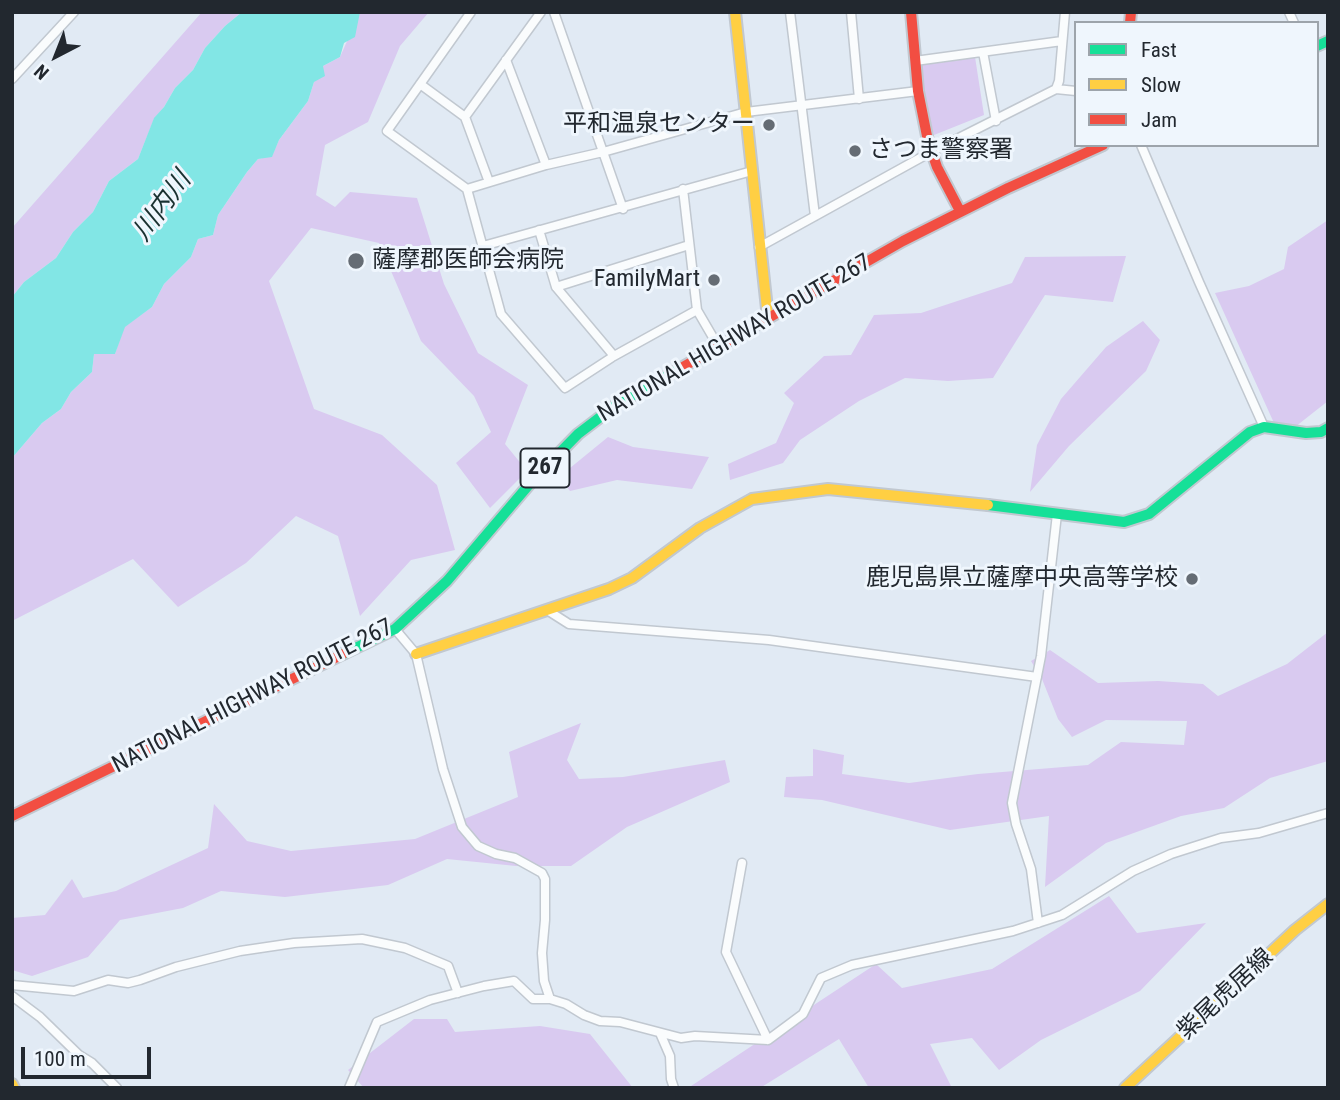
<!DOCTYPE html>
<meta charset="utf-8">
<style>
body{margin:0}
#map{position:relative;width:1340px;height:1100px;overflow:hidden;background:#e1eaf4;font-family:"Roboto Condensed",sans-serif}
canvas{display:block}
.frame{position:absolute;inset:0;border:14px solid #22282f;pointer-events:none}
.legend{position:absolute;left:1074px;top:21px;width:245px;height:126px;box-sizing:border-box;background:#eff6fd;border:2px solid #9da4ab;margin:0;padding:9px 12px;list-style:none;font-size:21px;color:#22282f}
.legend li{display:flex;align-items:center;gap:14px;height:35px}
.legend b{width:35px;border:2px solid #9da4ab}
.north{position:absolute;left:21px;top:21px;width:70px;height:70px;-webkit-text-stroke:5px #eff6fd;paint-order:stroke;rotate:222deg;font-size:19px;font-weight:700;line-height:28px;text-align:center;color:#22282f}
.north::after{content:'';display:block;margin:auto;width:24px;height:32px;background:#22282f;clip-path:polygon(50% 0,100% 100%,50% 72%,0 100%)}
.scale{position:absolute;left:21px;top:1047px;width:130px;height:32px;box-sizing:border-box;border:4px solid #22282f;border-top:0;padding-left:9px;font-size:21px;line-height:24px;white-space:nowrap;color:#22282f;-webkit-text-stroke:5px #eff6fd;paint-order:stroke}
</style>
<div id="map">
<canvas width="1340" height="1100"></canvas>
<div class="frame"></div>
<ul class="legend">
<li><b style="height:9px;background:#16e098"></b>Fast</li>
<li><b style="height:9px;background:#ffcf43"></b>Slow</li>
<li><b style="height:9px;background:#f24e42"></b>Jam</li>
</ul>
<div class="north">N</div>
<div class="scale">100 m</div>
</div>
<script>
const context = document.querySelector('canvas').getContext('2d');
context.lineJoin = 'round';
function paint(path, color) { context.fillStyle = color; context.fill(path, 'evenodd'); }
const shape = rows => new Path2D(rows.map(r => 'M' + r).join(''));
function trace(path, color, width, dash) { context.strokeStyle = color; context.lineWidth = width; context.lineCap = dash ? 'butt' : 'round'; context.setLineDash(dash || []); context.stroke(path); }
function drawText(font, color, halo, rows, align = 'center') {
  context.font = font + ' "Roboto Condensed","Noto Sans JP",sans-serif'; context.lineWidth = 6; context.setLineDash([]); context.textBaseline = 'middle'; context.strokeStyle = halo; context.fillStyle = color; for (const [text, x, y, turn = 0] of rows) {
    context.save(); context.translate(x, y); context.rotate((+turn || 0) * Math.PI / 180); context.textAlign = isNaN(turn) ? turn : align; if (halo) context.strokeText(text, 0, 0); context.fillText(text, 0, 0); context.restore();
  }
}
paint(shape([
 [202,12,242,12,225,26,205,48,193,70,175,88,164,107,154,119,138,159,109,181,93,212,73,232,56,258,24,282,12,297,12,228],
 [360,12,429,12,400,46,368,122,325,145,316,195,335,207,350,192,417,198,444,284,478,353,528,385,505,444,527,471,490,508,456,463,491,432,474,396,421,341,379,243,311,228,269,281,314,409,382,435,437,485,455,550,411,560,360,616,338,536,296,516,246,563,178,607,133,559,12,621,12,458,42,423,61,409,71,392,92,372,94,354,115,354,124,327,152,307,164,284,191,257,198,239,213,235,218,215,247,172,258,159,272,156,279,140,308,101,314,82,323,66,340,57],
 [975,57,984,115,934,135,922,88,921,64],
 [1328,220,1328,401,1295,427,1274,423,1215,293,1249,286,1284,269,1288,247],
 [1126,256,1113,302,1045,295,993,378,948,381,905,378,859,401,800,440,783,463,730,480,728,464,776,443,794,403,784,393,824,356,851,355,874,315,921,313,1012,283,1025,257],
 [1143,321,1160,340,1146,371,1069,446,1030,492,1037,445,1061,399,1106,347],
 [608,437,633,447,709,457,692,489,617,480,570,491,559,477],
 [1328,632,1328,761,1270,778,1224,808,1181,816,1106,843,1045,887,1049,816,950,830,822,800,784,797,786,777,813,776,813,749,844,755,842,774,909,783,978,774,1088,765,1121,742,1184,745,1187,721,1106,720,1072,737,1058,719,1042,679,1031,661,1050,650,1098,683,1158,681,1203,684,1218,696,1287,664],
 [581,723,567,760,579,779,623,777,725,760,730,782,627,827,571,866,516,866,447,859,388,885,285,897,221,891,183,908,120,920,88,957,32,976,12,970,12,918,45,915,72,879,83,898,116,891,208,848,214,804,247,841,291,851,415,839,518,797,509,752],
 [1109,896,1137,933,1206,923,1140,991,1041,1040,999,1070,972,1038,930,1044,952,1088,869,1088,839,1039,760,1088,688,1088,876,964,902,988,992,969],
 [414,1019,447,1019,455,1032,540,1026,590,1034,633,1088,364,1088,348,1070]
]), '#d9caf0');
paint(shape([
 [242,12,360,12,355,37,344,43,340,57,323,66,325,76,314,82,308,101,279,140,272,157,258,159,247,172,218,215,213,235,198,239,191,257,164,284,152,307,125,327,115,354,94,354,92,372,71,392,61,409,42,423,12,458,12,297,24,282,56,258,73,232,93,212,109,181,138,159,154,118,164,107,175,88,193,70,205,48,225,26]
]), '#82e6e5');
const street = shape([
 [471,12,387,131,467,189,501,314,565,388,614,356,697,310],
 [554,12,623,209],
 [790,12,815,216],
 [851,12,859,99],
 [1289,12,1294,23],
 [983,52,996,121],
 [506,60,546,165],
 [915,61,1062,41],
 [12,79,74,12],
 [420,84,465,117,489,182],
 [1056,89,1059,81,1065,12],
 [465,117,541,12],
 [1141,145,1199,282,1264,427],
 [467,189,546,165,603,152,746,112,918,91],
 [683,189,697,310,718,346],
 [539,230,556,287,614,356],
 [483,246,752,171],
 [759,247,931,152,1056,89,1076,91],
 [556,287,689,245],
 [547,610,569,624,769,640,1037,677],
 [395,629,416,654,443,769,462,827,478,846,496,854,515,858,542,873,545,879,545,920,542,953,544,981,550,999,566,1004,584,1015,600,1021,620,1022,681,1038,695,1036,768,1040,803,1014,821,978,852,965,1013,931,1062,915,1133,871,1171,854,1221,838,1259,833,1328,813],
 [742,863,726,952,768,1040],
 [1038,923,1031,869,1016,824,1012,803,1041,656,1057,514],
 [12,985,74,991,108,980,128,983,140,980,176,967,240,951,294,943,362,939,405,948,448,966,458,993],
 [12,996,40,1017,79,1055,92,1063,117,1088],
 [660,1033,670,1056,671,1079,674,1088],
 [349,1088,377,1022,430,1000,484,986,514,981,533,999,550,999]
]);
const fast = shape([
 [1317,46,1328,41],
 [988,505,1124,522,1149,514,1250,432,1264,427,1306,433,1321,432,1328,428],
 [343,654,395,629,447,581,533,480,578,434,616,405,681,368]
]);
const slow = shape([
 [735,12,768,318],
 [416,654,609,589,632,578,700,528,752,499,828,489,988,505],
 [12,1084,14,1088],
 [1125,1088,1295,930,1328,904]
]);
const jam = shape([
 [911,12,918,91,928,141,937,167,960,211],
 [1130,23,1131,12],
 [681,368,903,241,1008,188,1103,145],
 [12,816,343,654]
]);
trace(street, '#c1c8d0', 11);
trace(fast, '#c1c8d0', 14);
trace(slow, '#c1c8d0', 14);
trace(jam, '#c1c8d0', 14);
trace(street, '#fafcfd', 8);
trace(fast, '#16e098', 10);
trace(slow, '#ffcf43', 10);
trace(jam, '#f24e42', 10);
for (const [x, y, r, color] of [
 [769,125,7,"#656c74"],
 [855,151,7,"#656c74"],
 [356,261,9,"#656c74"],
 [714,280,7,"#656c74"],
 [1192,579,7,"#656c74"]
]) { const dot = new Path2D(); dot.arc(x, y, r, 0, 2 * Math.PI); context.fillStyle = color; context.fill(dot); trace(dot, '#eff6fd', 2.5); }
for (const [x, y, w] of [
 [545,468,49]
]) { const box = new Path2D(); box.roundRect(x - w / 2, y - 19.5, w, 39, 5); context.fillStyle = '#eff6fd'; context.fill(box); trace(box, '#22282f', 2); }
drawText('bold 23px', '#22282f', null, [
 ["267",545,468]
]);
drawText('24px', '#22282f', '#eff6fd', [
 ["平和温泉センター",755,125],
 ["さつま警察署",869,151,"left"],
 ["薩摩郡医師会病院",372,261,"left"],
 ["FamilyMart",700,280],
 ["鹿児島県立薩摩中央高等学校",1178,579]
], 'right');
drawText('24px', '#22282f', '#eff6fd', [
 ["NATIONAL HIGHWAY ROUTE 267",735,339,-30],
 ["NATIONAL HIGHWAY ROUTE 267",253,697,-27],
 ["紫尾虎居線",1226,995,-43]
]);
drawText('italic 26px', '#193130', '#eff6fd', [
 ["川内川",163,207,-54]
]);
</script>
